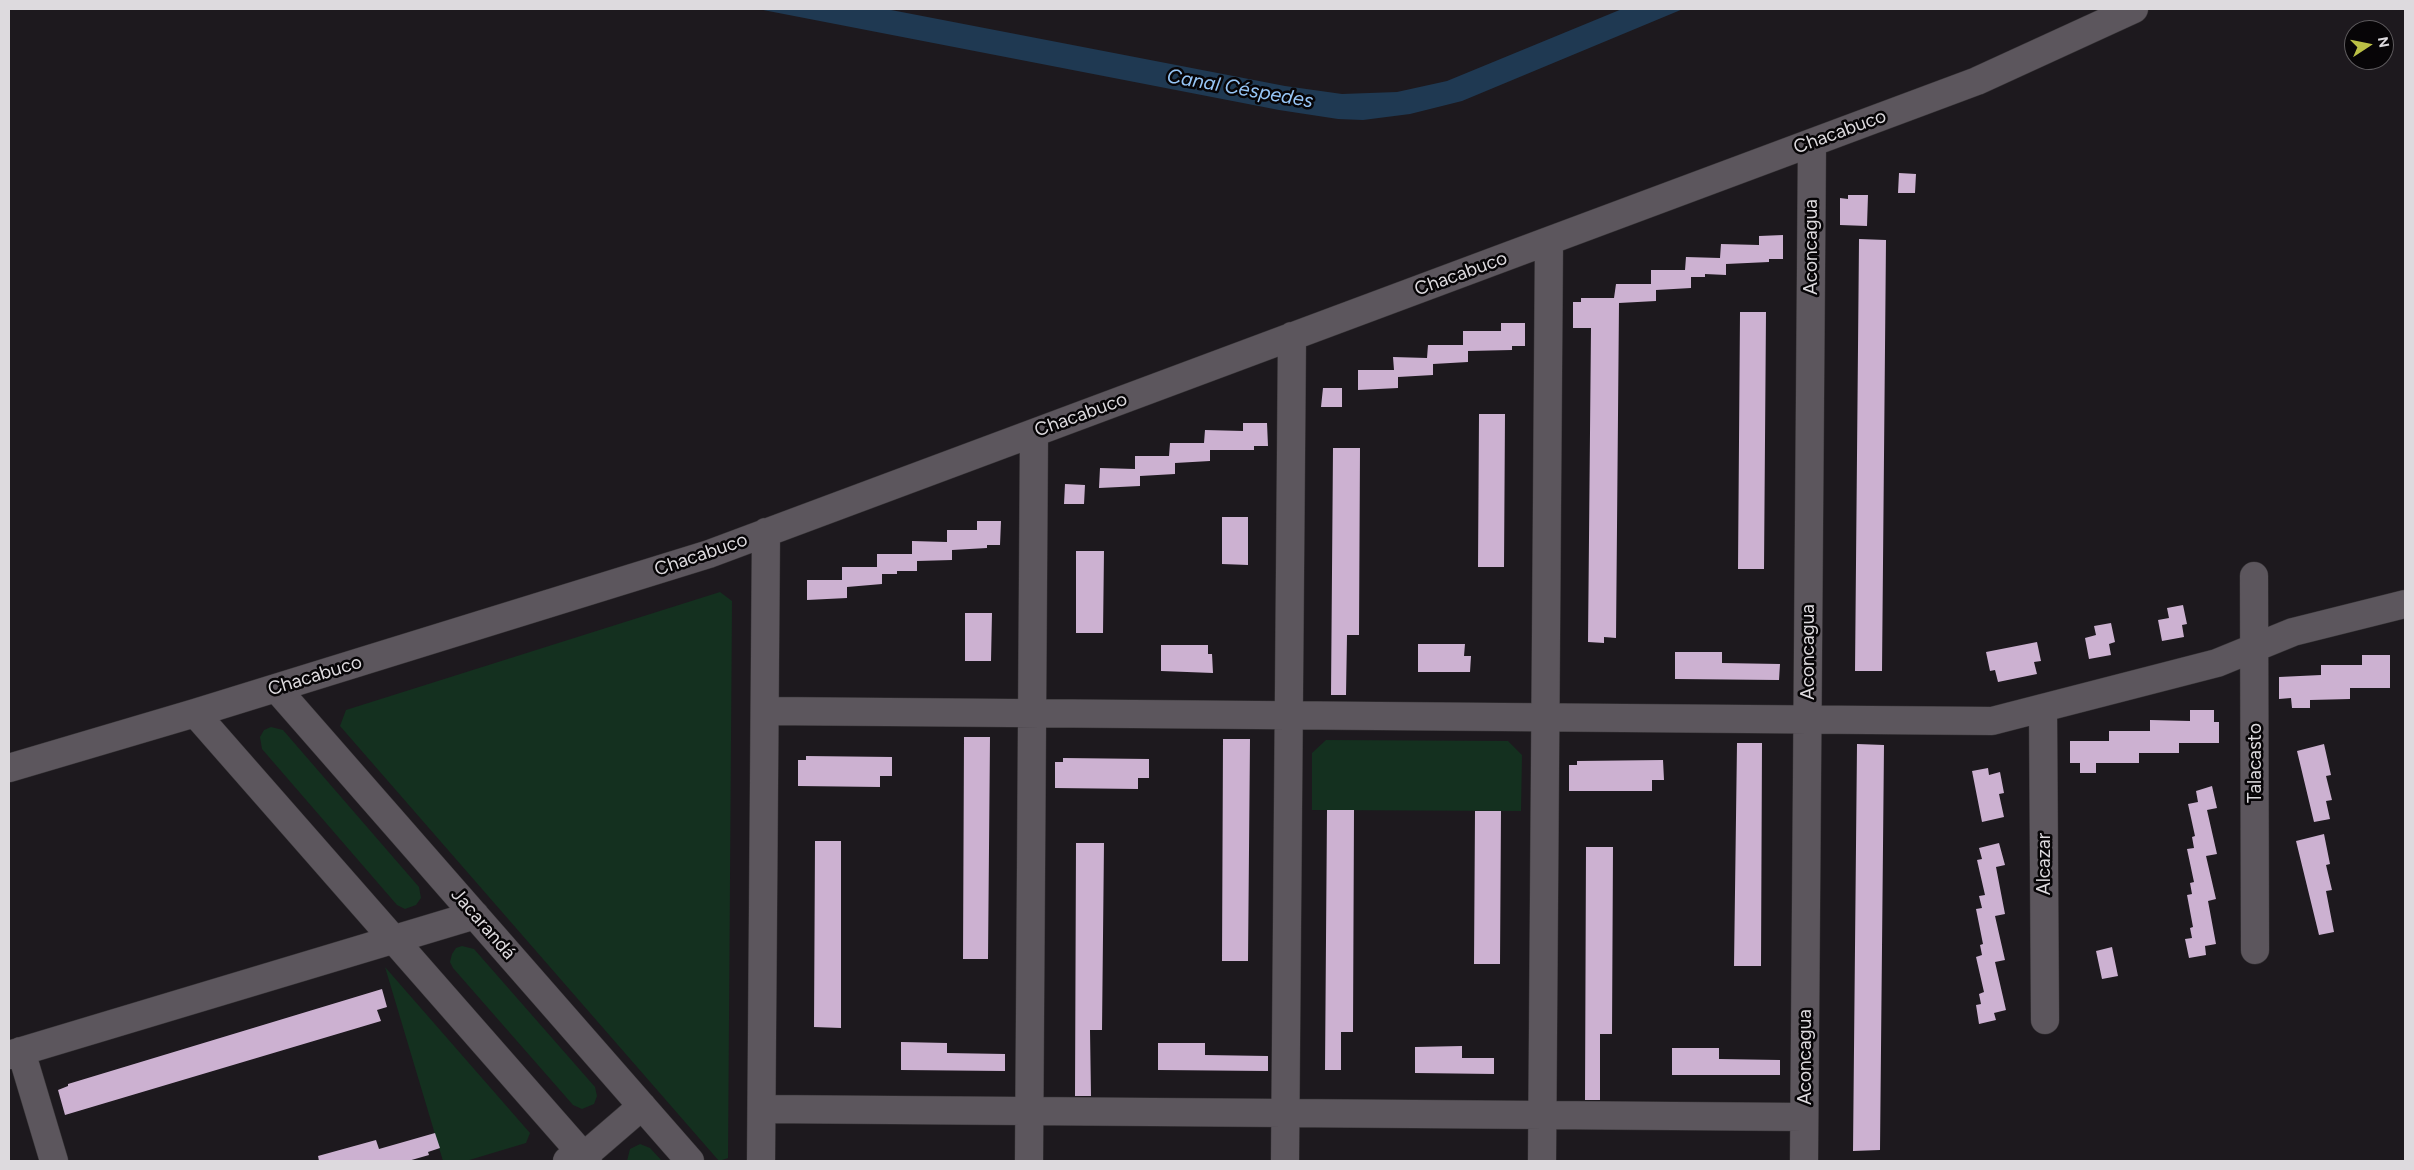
<!DOCTYPE html>
<meta charset="utf-8">
<style>
body{margin:0}
#map{position:relative;width:2414px;height:1170px;overflow:hidden;background:#1d191e;font-family:Figtree,sans-serif}
canvas{display:block}
.frame{position:absolute;inset:0;border:10px solid #dddade;pointer-events:none}
.north{position:absolute;left:2344px;top:20px;width:50px;height:50px;box-sizing:border-box;background:#070507;border:1px solid #5d5a5d;border-radius:50%;rotate:79deg;font-size:14px;font-weight:700;line-height:20px;text-align:center;color:#dddade}
.north::after{content:'';display:block;margin:auto;width:18px;height:22px;background:#bbc045;clip-path:polygon(50% 0,100% 100%,50% 72%,0 100%)}
</style>
<div id="map">
<canvas width="2414" height="1170"></canvas>
<div class="frame"></div>
<div class="north">N</div>
</div>
<script>
const context = document.querySelector('canvas').getContext('2d');
context.lineJoin = 'round';
function paint(path, color) { context.fillStyle = color; context.fill(path, 'evenodd'); }
const shape = rows => new Path2D(rows.map(r => 'M' + r).join(''));
function trace(path, color, width, dash) { context.strokeStyle = color; context.lineWidth = width; context.lineCap = dash ? 'butt' : 'round'; context.setLineDash(dash || []); context.stroke(path); }
function drawText(font, color, halo, rows, align = 'center') {
  context.font = font + ' Figtree,sans-serif'; context.lineWidth = 5; context.setLineDash([]); context.textBaseline = 'middle'; context.strokeStyle = halo; context.fillStyle = color; for (const [text, x, y, turn = 0] of rows) {
    context.save(); context.translate(x, y); context.rotate((+turn || 0) * Math.PI / 180); context.textAlign = isNaN(turn) ? turn : align; if (halo) context.strokeText(text, 0, 0); context.fillText(text, 0, 0); context.restore();
  }
}
paint(shape([
 [720,592,732,601,728,1158,719,1161,340,726,346,710],
 [271,727,283,730,419,887,421,898,416,905,405,909,397,905,262,749,260,737,264,730],
 [1326,740,1508,741,1522,755,1521,811,1312,810,1312,753],
 [462,946,474,949,595,1087,597,1096,594,1104,582,1109,573,1105,453,968,450,962,452,954,456,948],
 [385,967,530,1133,526,1143,466,1161,443,1161],
 [640,1144,650,1148,662,1161,627,1161,630,1149]
]), '#14301f');
paint(shape([
 [758,9,886,9,1285,86,1342,94,1397,92,1447,81,1622,9,1683,9,1462,101,1410,114,1363,120,1338,119,1279,110]
]), '#1f3952');
paint(shape([
 [1899,173,1916,174,1915,193,1898,193],
 [1848,195,1868,195,1867,226,1840,225,1840,198,1848,199],
 [1783,235,1783,259,1769,259,1769,262,1726,264,1726,275,1705,274,1705,277,1691,277,1691,288,1656,290,1656,301,1619,303,1616,638,1604,637,1604,643,1588,642,1591,328,1573,328,1573,302,1581,302,1581,298,1614,298,1616,284,1651,284,1651,270,1685,270,1686,257,1720,258,1721,244,1759,245,1759,236],
 [1859,239,1886,240,1882,671,1855,671],
 [1740,312,1766,312,1764,569,1738,569],
 [1501,323,1525,323,1525,346,1512,346,1512,350,1468,351,1468,362,1433,364,1433,375,1398,377,1398,388,1358,390,1358,370,1394,370,1393,357,1427,358,1428,345,1463,345,1463,331,1501,331],
 [1323,388,1342,388,1342,407,1321,407],
 [1479,414,1505,414,1504,567,1478,567],
 [1243,423,1267,423,1268,446,1254,446,1254,450,1210,450,1210,461,1175,463,1175,474,1140,476,1140,486,1099,488,1100,468,1135,469,1135,456,1169,456,1170,443,1204,443,1205,430,1243,431],
 [1333,448,1360,448,1359,635,1347,635,1346,695,1331,695],
 [1065,484,1085,485,1084,504,1064,504],
 [1222,517,1248,517,1248,565,1222,564],
 [977,521,1001,521,1000,545,987,545,987,548,952,550,952,560,917,561,917,571,897,571,897,574,882,574,882,584,847,587,847,598,807,600,807,580,842,580,842,567,877,567,877,554,912,554,912,541,947,542,947,530,977,530],
 [1076,551,1104,551,1103,633,1076,633],
 [2183,605,2187,624,2182,625,2184,637,2162,641,2158,620,2169,618,2167,608],
 [965,613,992,613,991,661,965,661],
 [2111,623,2115,642,2109,644,2111,655,2089,659,2085,638,2096,635,2094,626],
 [2037,642,2041,661,2034,662,2037,674,1998,682,1995,670,1990,671,1986,652],
 [1418,644,1465,644,1464,656,1471,656,1470,672,1418,672],
 [1161,645,1208,645,1208,654,1212,654,1213,673,1161,671],
 [1675,652,1722,652,1722,663,1780,664,1779,680,1675,679],
 [2362,655,2390,655,2390,688,2350,688,2350,699,2310,700,2310,708,2292,708,2291,698,2279,699,2279,677,2321,675,2321,665,2362,665],
 [2190,710,2214,710,2214,722,2219,722,2219,743,2179,743,2179,753,2139,753,2139,763,2096,763,2096,773,2080,773,2080,763,2070,763,2070,741,2109,741,2109,731,2150,731,2150,720,2190,721],
 [964,737,990,737,988,959,963,959],
 [1223,739,1250,739,1248,961,1222,961],
 [1737,743,1762,743,1761,966,1734,966],
 [1857,744,1884,745,1880,1150,1853,1151],
 [2324,744,2331,775,2326,776,2332,800,2326,801,2330,819,2314,822,2297,751],
 [806,756,892,757,892,776,880,776,880,787,798,786,798,760,806,760],
 [1063,758,1149,759,1149,778,1138,778,1138,789,1055,788,1055,762,1063,762],
 [1663,760,1664,780,1652,780,1652,791,1569,791,1569,765,1577,765,1577,761],
 [1988,768,1989,775,2000,772,2004,793,1999,794,2004,817,1982,822,1972,771],
 [2212,786,2217,808,2207,810,2217,854,2206,856,2216,899,2208,901,2216,944,2205,946,2206,955,2189,958,2185,939,2192,938,2190,928,2193,927,2187,895,2192,894,2190,883,2194,882,2187,849,2194,848,2192,837,2195,836,2188,804,2198,802,2196,791],
 [1327,810,1354,810,1353,1032,1341,1032,1341,1070,1325,1070],
 [1475,811,1501,811,1500,964,1474,964],
 [2324,834,2330,864,2326,865,2332,890,2326,891,2334,932,2319,935,2296,841],
 [815,841,841,841,841,1028,814,1027],
 [1076,843,1104,843,1102,1030,1090,1030,1091,1096,1075,1096],
 [1999,843,2005,865,1996,867,2005,914,1995,916,2005,960,1995,962,2006,1010,1994,1013,1996,1020,1979,1024,1976,1005,1981,1004,1979,994,1984,992,1976,957,1982,955,1980,945,1983,944,1976,909,1982,908,1979,896,1985,895,1977,860,1982,859,1979,848],
 [1586,847,1613,847,1612,1034,1600,1034,1600,1100,1585,1100],
 [2112,947,2118,976,2102,979,2096,951],
 [382,989,387,1007,377,1010,381,1021,65,1115,58,1090,68,1086,68,1084],
 [901,1042,947,1043,947,1053,1005,1054,1005,1071,901,1070],
 [1158,1043,1205,1043,1205,1055,1268,1056,1268,1071,1158,1070],
 [1462,1046,1462,1058,1494,1058,1494,1074,1415,1073,1415,1047],
 [1672,1048,1719,1048,1719,1059,1780,1060,1780,1075,1672,1075],
 [435,1133,440,1148,428,1152,429,1155,408,1161,319,1161,318,1156,376,1140,379,1149]
]), '#ccb1d1');
const minor = shape([
 [2254,576,2255,950],
 [276,688,690,1161],
 [2043,708,2045,1020],
 [765,711,1992,721,2217,663,2293,632,2405,604],
 [195,713,588,1161],
 [9,768,195,713,709,554,1977,81,2134,9],
 [21,1051,54,1161],
 [9,1055,475,915],
 [762,1109,1804,1117],
 [567,1161,584,1156,642,1106],
 [761,1161,766,532],
 [1029,1161,1034,433],
 [1285,1161,1292,336],
 [1542,1161,1549,241],
 [1804,1161,1812,143]
]);
trace(minor, '#373437', 29);
trace(minor, '#5c565d', 28);
drawText('19px', '#dddade', '#070507', [
 ["Chacabuco",1840,132,-20],
 ["Aconcagua",1811,247,-90],
 ["Chacabuco",1461,274,-20],
 ["Chacabuco",1081,415,-20],
 ["Chacabuco",701,555,-19],
 ["Aconcagua",1808,652,-90],
 ["Chacabuco",315,676,-17],
 ["Talacasto",2255,763,-90],
 ["Alcazar",2044,864,-90],
 ["Jacarandá",483,924,49],
 ["Aconcagua",1805,1057,-90]
]);
drawText('italic 20px', '#97c6f6', '#070507', [
 ["Canal Céspedes",1240,89,10]
]);
</script>
